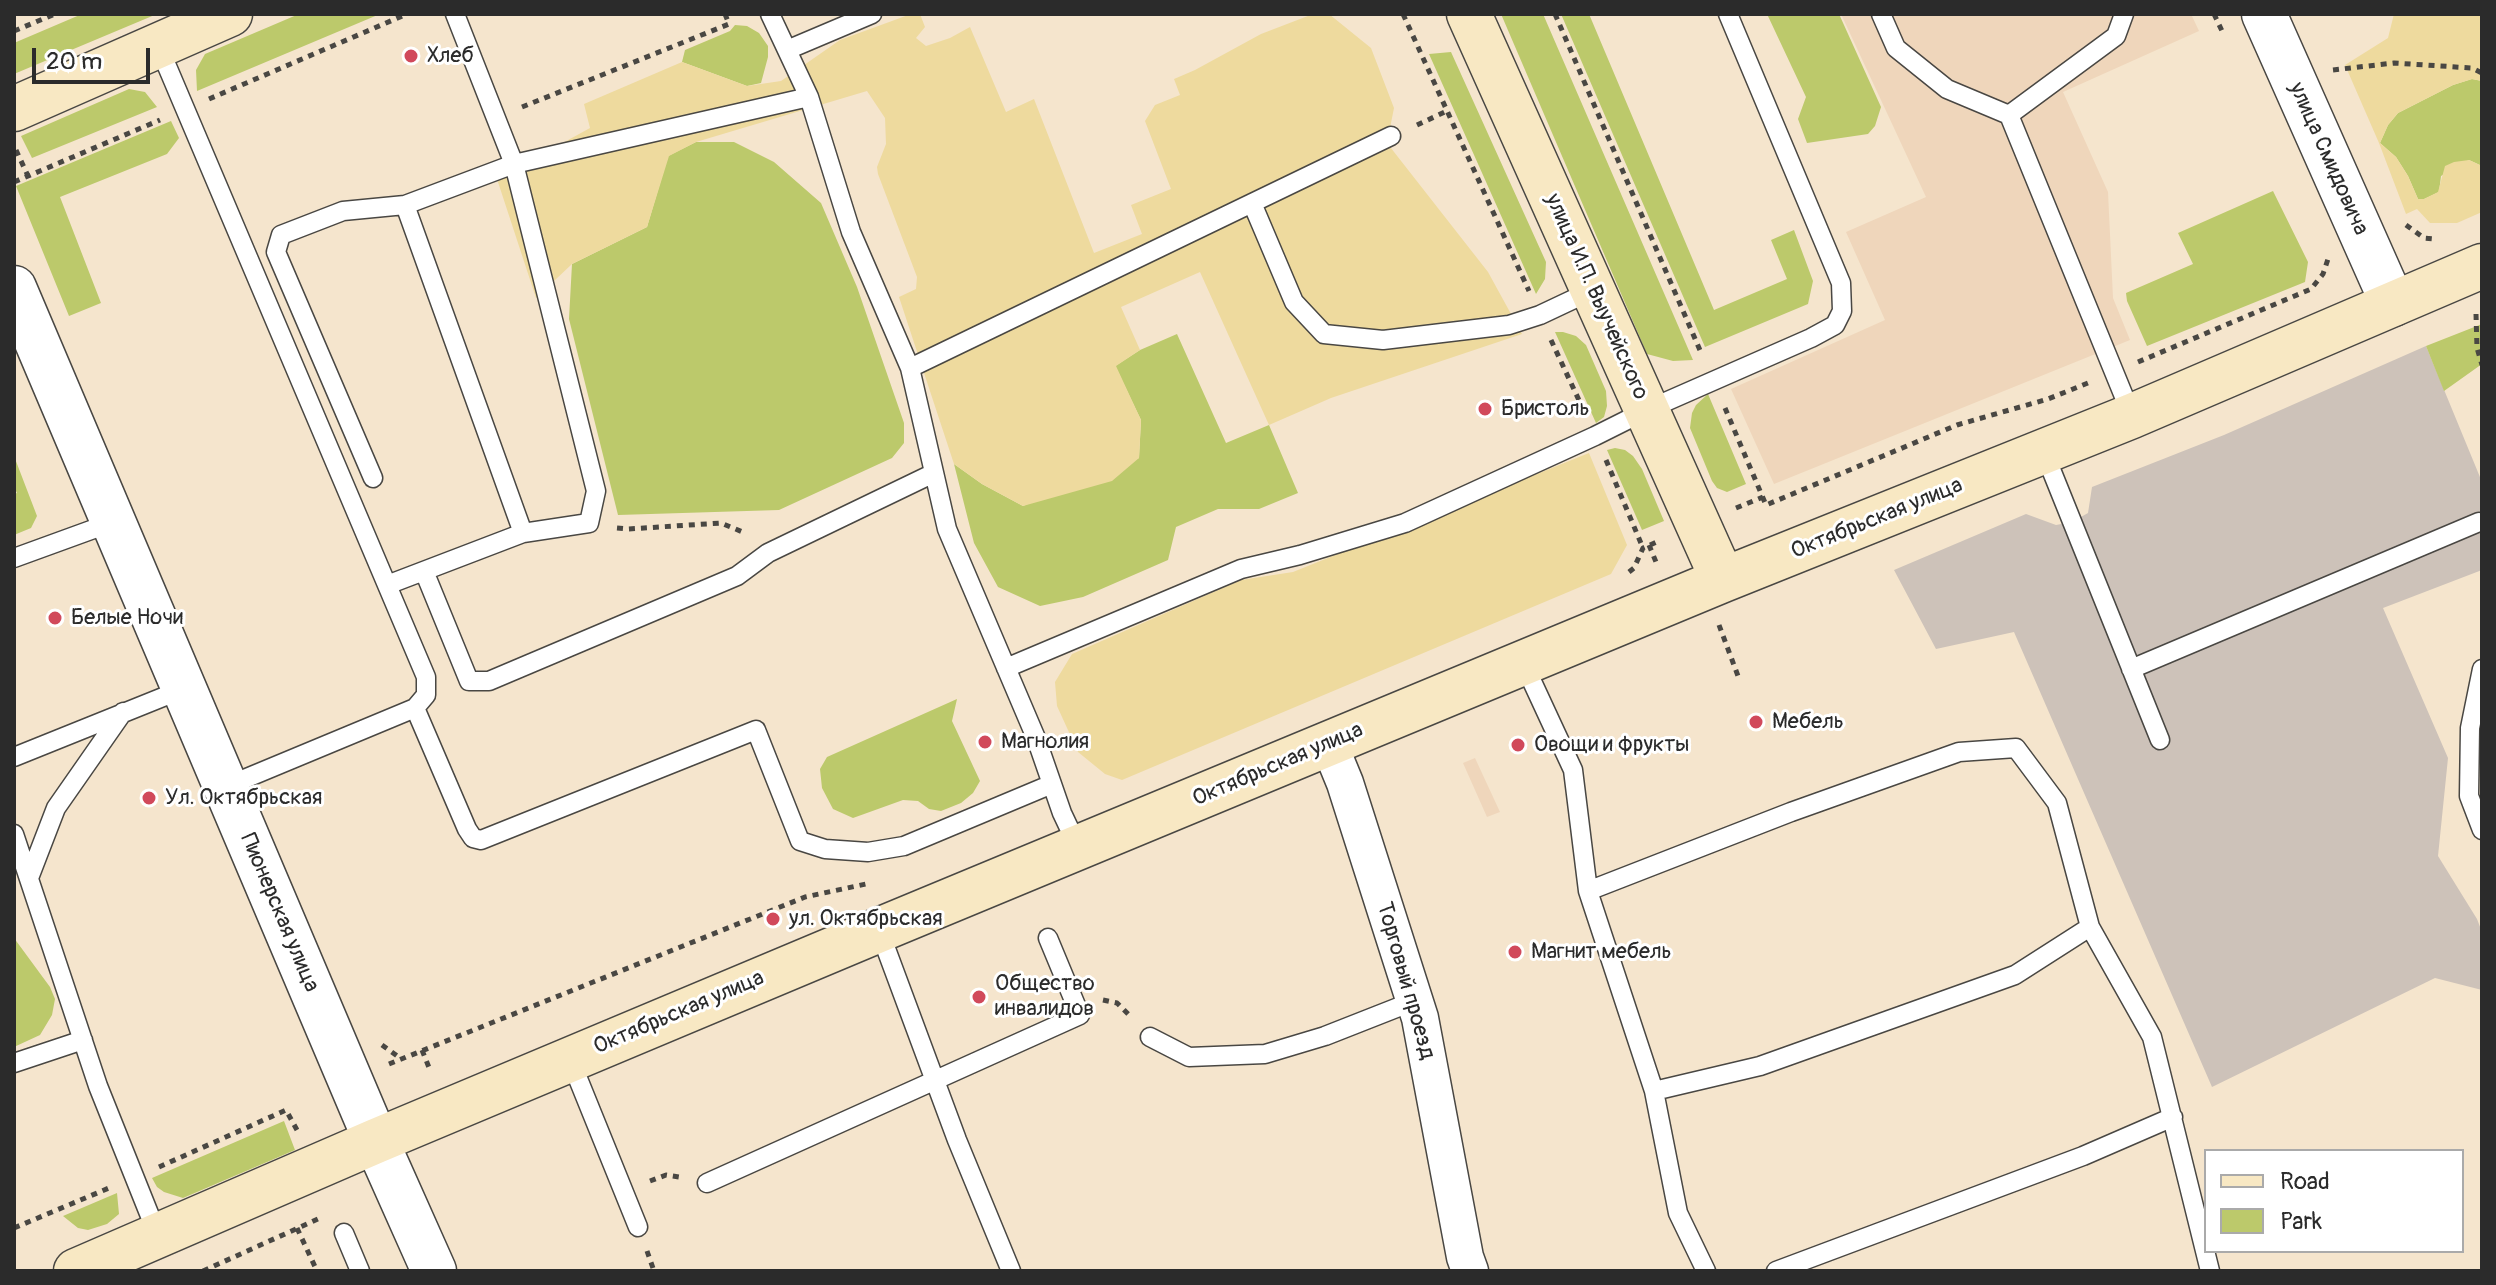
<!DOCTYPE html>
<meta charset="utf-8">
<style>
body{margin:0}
#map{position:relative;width:2496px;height:1285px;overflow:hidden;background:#f5e5cd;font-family:Pangolin,sans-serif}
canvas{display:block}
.frame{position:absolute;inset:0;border:16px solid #2b2b2b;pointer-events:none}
.legend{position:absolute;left:2204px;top:1149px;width:260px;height:104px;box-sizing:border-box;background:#fff;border:2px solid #aaa;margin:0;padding:10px 14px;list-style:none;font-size:24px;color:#2b2b2b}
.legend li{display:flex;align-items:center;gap:16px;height:40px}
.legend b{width:40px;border:2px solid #aaa}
.scale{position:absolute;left:32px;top:48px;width:118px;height:36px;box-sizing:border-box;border:4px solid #2b2b2b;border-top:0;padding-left:10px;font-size:24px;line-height:28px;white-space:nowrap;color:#2b2b2b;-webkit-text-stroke:6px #fff;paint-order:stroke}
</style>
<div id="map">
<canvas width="2496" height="1285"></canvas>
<div class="frame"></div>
<ul class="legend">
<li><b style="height:10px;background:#f8e8c3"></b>Road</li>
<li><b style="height:22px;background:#bcc96b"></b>Park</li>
</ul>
<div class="scale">20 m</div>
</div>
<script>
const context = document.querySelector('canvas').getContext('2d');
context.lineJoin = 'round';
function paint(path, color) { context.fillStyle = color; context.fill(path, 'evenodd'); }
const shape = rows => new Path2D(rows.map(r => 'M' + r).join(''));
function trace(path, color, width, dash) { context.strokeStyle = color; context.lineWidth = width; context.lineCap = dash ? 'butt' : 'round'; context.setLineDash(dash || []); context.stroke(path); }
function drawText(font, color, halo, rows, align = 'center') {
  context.font = font + ' Pangolin,sans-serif'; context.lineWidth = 6; context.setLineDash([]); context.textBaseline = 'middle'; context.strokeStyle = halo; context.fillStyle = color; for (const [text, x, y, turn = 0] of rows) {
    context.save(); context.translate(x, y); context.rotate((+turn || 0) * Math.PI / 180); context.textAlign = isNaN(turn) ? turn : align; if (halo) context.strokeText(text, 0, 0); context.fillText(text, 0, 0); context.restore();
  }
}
paint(shape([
 [1841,14,2191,14,2199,31,2063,92,2108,192,2113,298,2130,340,1774,484,1731,389,1885,320,1846,232,1926,197],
 [1475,758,1500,812,1487,817,1463,763]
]), '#efd6bb');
paint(shape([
 [2426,346,2482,482,2482,570,2383,608,2448,758,2438,856,2477,919,2482,932,2482,990,2435,978,2212,1087,2014,632,1936,649,1894,570,2026,514,2056,525,2072,522,2088,513,2092,487,2224,435]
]), '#cdc2b9');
paint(shape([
 [82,14,157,14,14,74,14,43],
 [299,14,380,14,197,91,196,70,205,54],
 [1501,14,1543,14,1693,360,1673,361,1647,354],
 [1561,14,1589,14,1714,310,1787,279,1771,240,1794,230,1813,281,1808,304,1705,347],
 [1767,14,1839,14,1881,107,1875,126,1868,134,1807,143,1798,119,1806,97],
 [735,25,747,26,759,33,768,46,768,57,761,83,747,86,682,62,685,50,730,31],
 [1451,52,1546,262,1545,279,1536,294,1429,54],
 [2472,79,2482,81,2482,166,2469,160,2441,176,2439,192,2424,199,2418,199,2408,176,2396,157,2380,143,2388,125,2398,113,2453,85],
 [129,89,145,92,157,107,32,158,21,136],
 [171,121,179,138,167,154,60,197,101,303,69,316,16,186],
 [696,142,734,142,774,162,821,203,857,287,904,423,904,443,892,458,779,510,618,515,569,319,572,264,647,227,668,156],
 [2273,191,2308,262,2305,282,2147,346,2127,301,2126,293,2193,264,2178,233],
 [2482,324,2482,364,2444,391,2426,346],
 [1563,332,1576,336,1586,345,1606,391,1607,406,1604,417,1596,423,1555,332],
 [1177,334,1226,443,1269,425,1298,493,1259,509,1218,509,1176,527,1168,560,1083,597,1040,606,998,587,974,543,954,464,982,484,1023,506,1139,458,1141,420,1115,366,1140,350],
 [1708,394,1746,484,1727,492,1717,488,1712,481,1690,428,1692,413,1696,405],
 [1615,448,1625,450,1633,456,1642,469,1664,521,1642,530,1607,450],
 [14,456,37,516,31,528,14,535,14,494,17,493,14,487],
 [957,699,952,721,980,781,973,793,961,803,941,811,929,809,918,801,903,800,853,818,833,809,822,788,820,769,827,757],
 [14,938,50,987,55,999,52,1015,40,1035,14,1047],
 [284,1121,295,1150,183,1198,164,1192,157,1187,152,1178],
 [117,1193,119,1214,107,1224,88,1230,78,1228,63,1216]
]), '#bcc96b');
paint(shape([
 [911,14,920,14,925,27,916,38,926,46,950,38,970,27,1006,112,1034,99,1094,253,1142,234,1131,205,1171,189,1145,121,1155,105,1180,95,1174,79,1195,70,1261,34,1313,14,1329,14,1371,48,1394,108,1387,143,1488,272,1522,334,1331,398,1269,425,1200,272,1121,307,1140,350,1116,366,1141,420,1139,458,1112,481,1023,506,982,484,954,464,899,297,916,289,917,277,878,174,877,167,886,144,885,118,867,91,696,142,669,156,647,227,572,264,536,298,497,179,590,128,584,104,682,62,747,86,781,81,840,40],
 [2394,14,2482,14,2482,81,2472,79,2453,85,2398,113,2388,125,2380,143,2396,157,2408,176,2418,199,2424,199,2438,192,2445,166,2454,162,2469,160,2482,166,2482,212,2457,223,2430,223,2417,209,2406,214,2379,143,2345,65,2388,38],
 [1589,453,1627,545,1611,574,1122,780,1105,774,1078,752,1057,706,1055,682,1072,654,1241,580,1293,572]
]), '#eeda9e');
const service = shape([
 [770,14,809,97,851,232,910,368,947,529,1036,738,1062,813,1079,849],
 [1881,14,1896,48,1947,89,2009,115,2132,416],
 [158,45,426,677,426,695,415,708,225,787],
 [787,50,872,14],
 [2009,115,2116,36,2124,14],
 [1252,203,1294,302,1324,334,1383,340,1509,325,1540,315,1593,290],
 [405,205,523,533],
 [910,368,1391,136],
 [2044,452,2160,740],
 [373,478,276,252,281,235,343,211,405,205,514,164,809,97],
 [14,558,113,522],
 [424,571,469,681,489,681,737,576,768,553,934,473],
 [387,585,523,533,589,523,596,491,514,164,455,14],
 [1523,662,1573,770,1588,891,1654,1091,1678,1213,1706,1271],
 [1006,668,1241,569,1300,555,1405,523,1595,436,1647,410,1811,338,1835,325,1842,311,1841,283,1728,14],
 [2131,669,2479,522],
 [2482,669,2470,728,2469,796,2482,830],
 [415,708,467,829,473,838,481,840,756,730,800,841,825,849,868,852,904,846,1052,784],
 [14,757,183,689],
 [14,834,98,1086,158,1236],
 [29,878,56,808,123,712],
 [1588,891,1791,812,1959,752,2016,748,2057,803,2090,927,2152,1037,2210,1271],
 [879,930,957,1140,1011,1271],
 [1150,1037,1189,1057,1265,1054,1325,1036,1414,1001],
 [570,1059,638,1227],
 [14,1063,83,1040],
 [1654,1091,1760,1066,2015,975,2090,927],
 [707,1183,1080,1015,1048,938],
 [344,1233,360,1271],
 [1776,1271,2083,1156,2173,1117]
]);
const minor = shape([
 [1329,744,1345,783,1420,1018,1465,1257,1470,1271]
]);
const tertiary = shape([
 [2264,14,2393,304],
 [14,288,376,1141,434,1271]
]);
const secondary = shape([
 [1469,14,1723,580],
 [14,109,230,14],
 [76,1271,376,1141,879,930,1723,580,2132,416,2482,266]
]);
trace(service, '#494743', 21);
trace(minor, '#494743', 39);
trace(tertiary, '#494743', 47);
trace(secondary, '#494743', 47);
trace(shape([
 [1403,14,1529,291],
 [1555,14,1702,355],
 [2214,14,2223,33],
 [14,31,55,14],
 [2333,70,2394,63,2472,68,2482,73],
 [209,99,407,14],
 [522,107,729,24,725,14],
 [1417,125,1447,111],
 [16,150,28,176],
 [14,182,160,120],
 [2406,225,2424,238,2435,239],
 [2476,314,2477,348,2482,365],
 [1551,340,1584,411],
 [2138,362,2311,289,2323,274,2328,259],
 [1725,408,1766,505,1957,425,2048,399,2088,383],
 [1606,460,1643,548],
 [1736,508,1763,497],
 [617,528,628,529,721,523,745,533],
 [1649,545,1656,562],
 [1629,572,1634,568,1643,548,1659,541],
 [1719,625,1738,676],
 [1103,1000,1117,1003,1131,1017],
 [382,1045,400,1058],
 [422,1050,430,1070],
 [389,1064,805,897,866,884],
 [159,1167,286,1110,297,1130],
 [650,1181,666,1175,679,1177],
 [14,1228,109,1188],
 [297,1228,317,1271],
 [647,1251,654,1271],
 [203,1271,318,1219]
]), '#494743', 5, [6, 6]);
trace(service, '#fff', 18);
trace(minor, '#fff', 36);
trace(tertiary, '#fff', 44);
trace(secondary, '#f8e8c3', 44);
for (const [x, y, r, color] of [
 [411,56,8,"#d1495b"],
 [1485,409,8,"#d1495b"],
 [55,618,8,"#d1495b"],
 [1756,722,8,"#d1495b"],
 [985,742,8,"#d1495b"],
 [1518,745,8,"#d1495b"],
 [149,798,8,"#d1495b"],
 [773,919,8,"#d1495b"],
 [1515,952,8,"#d1495b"],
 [979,997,8,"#d1495b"]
]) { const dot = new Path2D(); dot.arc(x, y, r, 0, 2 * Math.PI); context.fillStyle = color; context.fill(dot); trace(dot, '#fff', 3); }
drawText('22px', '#2b2b2b', '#fff', [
 ["Хлеб",427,56],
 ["Бристоль",1501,409],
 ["Белые Ночи",71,618],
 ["Мебель",1772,722],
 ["Магнолия",1001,742],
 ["Овощи и фрукты",1534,745],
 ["Ул. Октябрьская",165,798],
 ["ул. Октябрьская",789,919],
 ["Магнит мебель",1531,952],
 ["Общество",995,984],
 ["инвалидов",995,1009]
], 'left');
drawText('22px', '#2b2b2b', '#fff', [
 ["улица Смидовича",2328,159,66],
 ["улица И.П. Выучейского",1596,297,66],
 ["Октябрьская улица",1877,519,-22],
 ["Октябрьская улица",1278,765,-23],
 ["Пионерская улица",279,913,67],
 ["Торговый проезд",1405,981,74],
 ["Октябрьская улица",679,1013,-23]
]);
</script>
